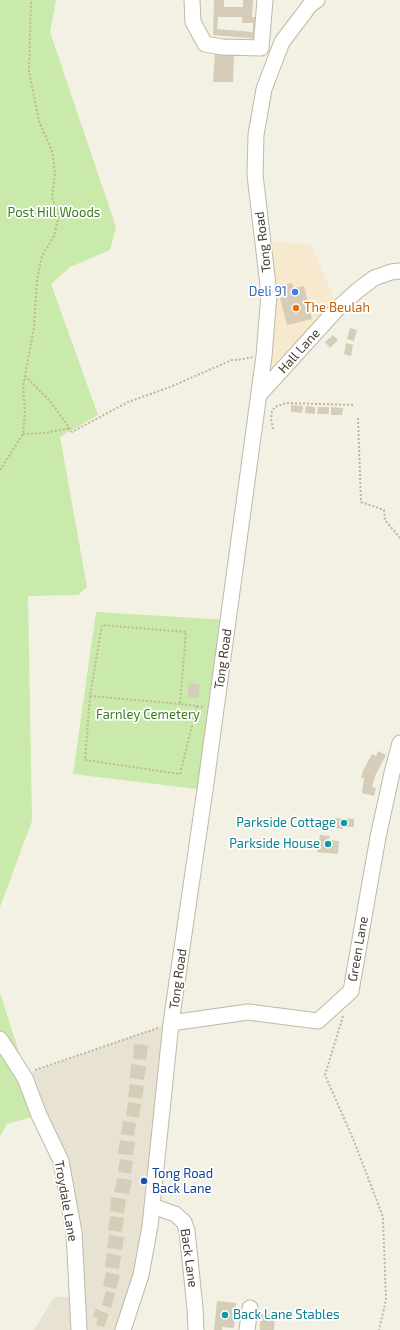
<!DOCTYPE html>
<style>
body{margin:0}
canvas{display:block;background:#f3f0e4}
</style>
<canvas width="400" height="1330"></canvas>
<script>
const context = document.querySelector('canvas').getContext('2d');
context.lineJoin = 'round';
function paint(path, color) { context.fillStyle = color; context.fill(path, 'evenodd'); }
const shape = rows => new Path2D(rows.map(r => 'M' + r).join(''));
function trace(path, color, width, dash) { context.strokeStyle = color; context.lineWidth = width; context.lineCap = dash ? 'butt' : 'round'; context.setLineDash(dash || []); context.stroke(path); }
function drawText(font, color, halo, rows, align = 'center') {
  context.font = font + ' "Exo 2",sans-serif'; context.lineWidth = 3.5; context.setLineDash([]); context.textBaseline = 'middle'; context.strokeStyle = halo; context.fillStyle = color; for (const [text, x, y, turn = 0] of rows) {
    context.save(); context.translate(x, y); context.rotate((+turn || 0) * Math.PI / 180); context.textAlign = isNaN(turn) ? turn : align; if (halo) context.strokeText(text, 0, 0); context.fillText(text, 0, 0); context.restore();
  }
}
paint(shape([
 [171,1023,150,1226,123,1330,79,1330,61,1162,23,1075],
 [54,1297,71,1297,73,1330,34,1330]
]), '#e8e2d2');
paint(shape([
 [264,240,311,245,338,308,259,395]
]), '#f7e9ce');
paint(shape([
 [0,0,56,0,50,32,116,227,110,250,70,267,51,284,98,415,60,437,87,587,78,595,28,596,32,821,0,907],
 [96,612,228,620,205,790,73,774],
 [0,993,39,1115,7,1124,0,1136]
]), '#c9eaaa');
paint(shape([
 [214,0,224,0,224,7,243,7,243,0,253,0,252,17,259,17,258,39,213,35],
 [218,17,242,17,242,23,253,23,253,32,217,29],
 [215,52,234,53,233,82,213,82],
 [292,283,294,288,304,286,312,319,287,325,280,298,285,296,282,285],
 [350,328,357,330,354,341,347,339],
 [333,335,338,340,330,348,325,342],
 [346,343,353,345,351,356,344,354],
 [291,405,303,406,302,413,291,412],
 [306,406,315,407,315,414,305,413],
 [318,407,329,407,329,414,317,414],
 [331,407,343,408,342,415,331,415],
 [189,683,200,685,198,698,187,697],
 [378,751,386,755,375,776,372,787,376,788,374,796,362,793,364,778,361,778,363,771,372,754,376,756],
 [335,818,354,819,354,827,343,827,343,829,334,828],
 [320,835,330,836,329,840,339,841,338,854,317,852],
 [134,1044,148,1045,146,1060,133,1059],
 [131,1064,146,1066,144,1080,130,1078],
 [130,1084,144,1086,142,1099,128,1097],
 [128,1102,141,1104,139,1118,126,1116],
 [123,1121,136,1123,134,1136,121,1134],
 [120,1140,135,1142,133,1155,118,1154],
 [120,1159,133,1161,131,1174,118,1172],
 [117,1178,132,1180,129,1194,114,1192],
 [111,1197,126,1199,124,1213,110,1211],
 [110,1216,124,1218,122,1232,108,1230],
 [109,1235,124,1237,122,1250,107,1248],
 [107,1253,121,1256,119,1269,105,1267],
 [106,1272,120,1275,116,1289,103,1286],
 [106,1291,115,1293,111,1308,102,1305],
 [217,1301,236,1303,234,1328,222,1327,222,1330,214,1330],
 [96,1309,109,1314,104,1327,96,1325,98,1318,93,1316],
 [260,1314,275,1315,274,1330,260,1330]
]), '#d6cdb9');
const minor = shape([
 [192,0,193,22,205,44,222,47,261,48,265,0],
 [259,395,338,308,357,291,374,278,391,272,400,271],
 [171,1023,248,1012,318,1021,351,991,378,837,392,773,400,743],
 [0,1039,25,1078,39,1115,61,1161,74,1232,79,1330],
 [152,1206,175,1214,184,1222,187,1231,195,1308,196,1330],
 [123,1330,141,1275,150,1226,171,1023,205,790,264,356,269,294,255,175,256,135,264,89,282,42,310,5,317,0],
 [247,1330,250,1308]
]);
trace(minor, '#bfb9a7', 17);
trace(shape([
 [25,376,51,402,72,432,128,402,170,387,232,360,237,360,253,357],
 [358,418,361,502,384,510,385,520,400,538],
 [273,429,271,419,272,411,275,407,286,403,355,405],
 [23,434,45,433,70,428],
 [0,470,23,434,25,412,23,387,34,327,37,280,42,256,54,236,59,216,52,197,55,173,52,151,39,121,29,71,31,0],
 [90,696,180,704],
 [197,706,180,774,85,760,90,696,102,625,186,632,180,704,197,706,205,707],
 [343,1016,325,1075,354,1141,383,1217,386,1300,379,1330],
 [35,1070,158,1028]
]), '#c2b697', 2, [2, 2]);
trace(minor, '#fff', 15);
for (const [x, y, r, color] of [
 [295,292,4,"#3f7fe0"],
 [296,308,4,"#e8710a"],
 [344,823,4,"#0f9aa8"],
 [328,844,4,"#0f9aa8"],
 [144,1181,4,"#1a4fb4"],
 [225,1315,4,"#0f9aa8"]
]) { const dot = new Path2D(); dot.arc(x, y, r, 0, 2 * Math.PI); context.fillStyle = color; context.fill(dot); trace(dot, '#fff', 1.5); }
drawText('13px', '#3e7b24', '#fff', [
 ["Post Hill Woods",54,213],
 ["Farnley Cemetery",148,715]
]);
drawText('13px', '#464034', '#fff', [
 ["Tong Road",263,242,-97],
 ["Hall Lane",299,351,-48],
 ["Tong Road",223,659,-82],
 ["Green Lane",358,949,-80],
 ["Tong Road",178,979,-82],
 ["Troydale Lane",66,1201,80],
 ["Back Lane",189,1258,82]
]);
drawText('13px', '#366cbe', '#fff', [
 ["Deli 91",287,292]
], 'right');
drawText('13px', '#c56008', '#fff', [
 ["The Beulah",304,308]
], 'left');
drawText('13px', '#0d838f', '#fff', [
 ["Parkside Cottage",336,823],
 ["Parkside House",320,844],
 ["Back Lane Stables",233,1315,"left"]
], 'right');
drawText('13px', '#164399', '#fff', [
 ["Tong Road",152,1174],
 ["Back Lane",152,1189]
], 'left');
</script>
